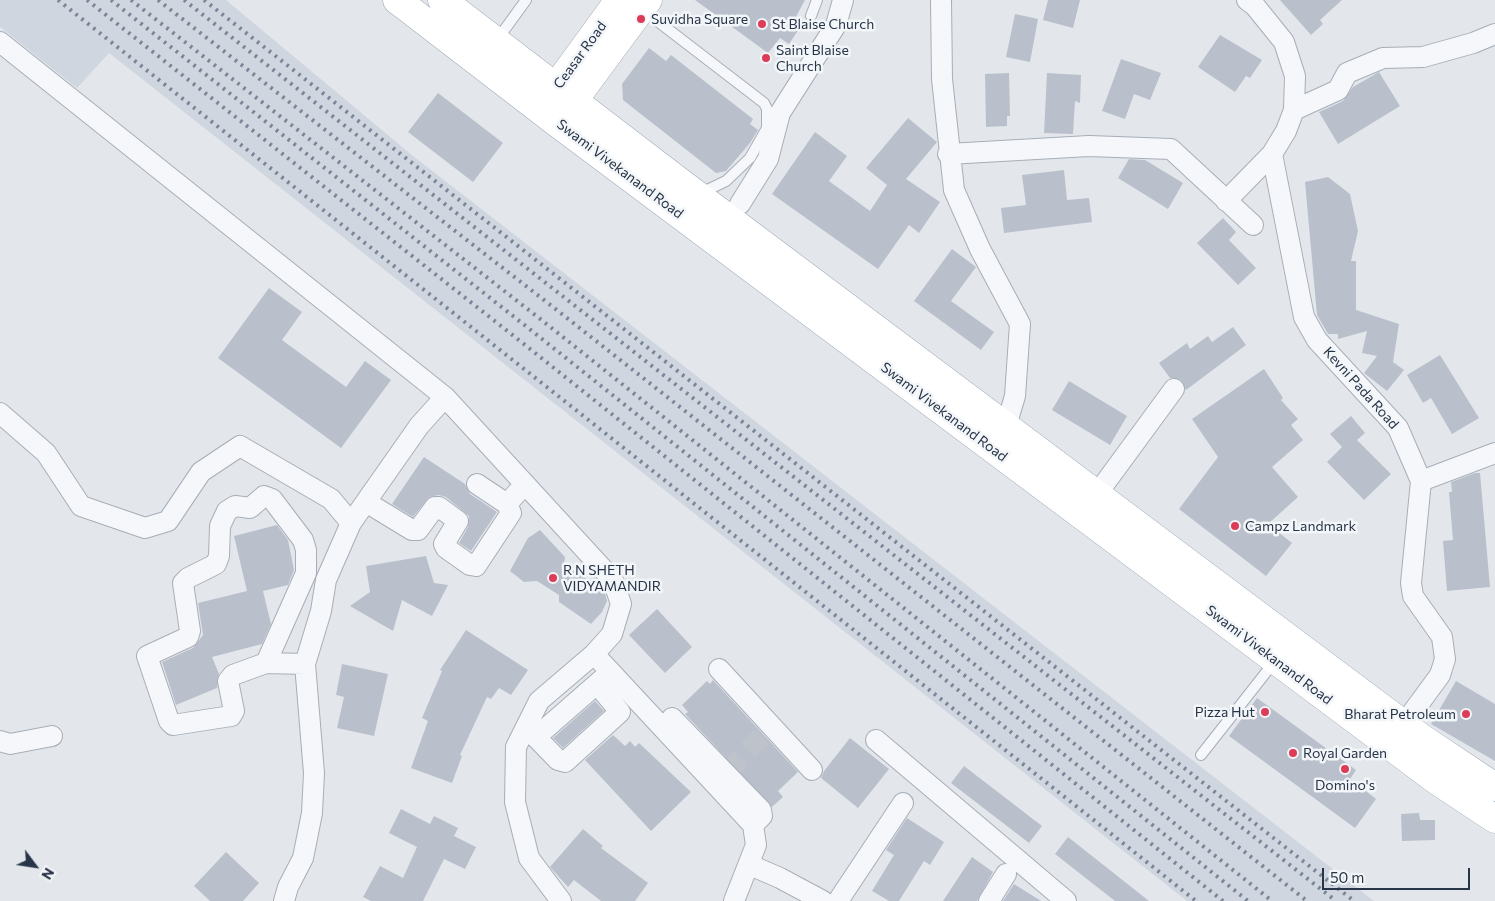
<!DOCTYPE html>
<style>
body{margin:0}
#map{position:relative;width:1495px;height:901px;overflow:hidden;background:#e3e7ec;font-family:Commissioner,sans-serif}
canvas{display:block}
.north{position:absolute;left:10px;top:841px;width:50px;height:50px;-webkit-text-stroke:4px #f3f6f9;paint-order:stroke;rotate:121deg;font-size:14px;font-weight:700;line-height:20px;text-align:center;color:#283447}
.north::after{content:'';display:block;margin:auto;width:18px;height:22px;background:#283447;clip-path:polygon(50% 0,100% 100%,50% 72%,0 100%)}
.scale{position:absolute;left:1322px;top:868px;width:148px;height:22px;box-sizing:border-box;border:2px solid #283447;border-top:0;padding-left:6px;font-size:15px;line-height:18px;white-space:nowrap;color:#283447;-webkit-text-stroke:4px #f3f6f9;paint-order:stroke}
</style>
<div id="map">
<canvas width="1495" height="901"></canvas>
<div class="north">N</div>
<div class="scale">50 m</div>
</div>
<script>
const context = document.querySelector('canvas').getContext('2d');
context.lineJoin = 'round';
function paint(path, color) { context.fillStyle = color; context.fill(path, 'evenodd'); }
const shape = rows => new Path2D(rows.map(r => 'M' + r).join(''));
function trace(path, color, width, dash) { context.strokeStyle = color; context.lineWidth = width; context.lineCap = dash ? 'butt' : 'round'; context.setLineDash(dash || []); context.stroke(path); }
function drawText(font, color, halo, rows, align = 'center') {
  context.font = font + ' Commissioner,sans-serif'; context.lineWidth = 5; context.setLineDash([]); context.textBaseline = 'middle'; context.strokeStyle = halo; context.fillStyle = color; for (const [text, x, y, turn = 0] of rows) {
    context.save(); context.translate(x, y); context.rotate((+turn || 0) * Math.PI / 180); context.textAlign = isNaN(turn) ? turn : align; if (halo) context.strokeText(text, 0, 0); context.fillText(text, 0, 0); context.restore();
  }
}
paint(shape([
 [0,0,226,0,413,156,1374,901,1187,901,109,53,77,88,0,27]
]), '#d0d6df');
paint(shape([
 [695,0,805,0,792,24,799,29,789,44,780,38,768,53],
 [1048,0,1080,0,1073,28,1043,20],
 [1280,0,1342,0,1320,20,1323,24,1311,35],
 [1015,14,1038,19,1030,62,1006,57],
 [1220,35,1262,60,1250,78,1246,76,1235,92,1198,67],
 [649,48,666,61,671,55,753,119,750,124,758,130,750,143,726,171,716,173,623,100,622,84],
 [1121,59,1161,73,1150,100,1134,94,1125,119,1102,111],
 [1379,72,1400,106,1338,144,1319,112,1343,101,1353,87],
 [1009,73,1010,116,1007,116,1007,126,986,127,985,74],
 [1047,73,1081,75,1080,103,1075,101,1073,134,1044,133],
 [438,93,503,143,473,182,408,132],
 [908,118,937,142,906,179,940,202,919,233,909,225,878,269,772,194,815,132,847,156,829,181,870,211,887,185,866,168],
 [1129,159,1145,160,1183,183,1168,209,1118,178],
 [1064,170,1067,200,1089,198,1092,222,1004,233,1001,208,1026,205,1022,175],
 [1328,177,1350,194,1358,231,1351,261,1356,261,1356,310,1399,324,1393,362,1404,370,1387,391,1364,373,1377,356,1362,353,1367,331,1338,339,1338,334,1328,334,1317,315,1305,182],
 [1223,218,1236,232,1229,240,1256,268,1238,285,1197,243],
 [952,249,976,267,951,301,994,332,981,350,914,301],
 [269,288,302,312,282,340,346,387,365,361,391,380,341,448,218,358],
 [1233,327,1246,345,1186,390,1181,380,1170,378,1159,363,1187,343,1190,349,1208,336,1212,342],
 [1440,355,1479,418,1452,434,1431,398,1423,403,1407,375],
 [1264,369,1283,398,1281,400,1298,419,1291,425,1303,440,1272,467,1298,497,1268,524,1292,543,1266,576,1179,509,1218,457,1192,419],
 [1069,381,1127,416,1110,445,1052,410],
 [1351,416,1365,433,1357,440,1391,474,1364,500,1327,462,1342,447,1330,434],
 [424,457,465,484,470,494,497,512,471,551,459,543,468,527,469,516,446,497,439,495,429,497,413,517,392,504],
 [1475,473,1480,473,1490,587,1447,591,1443,541,1453,540,1449,492,1452,492,1451,482],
 [277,525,288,540,294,570,288,585,263,591,271,624,262,644,212,657,219,674,217,688,176,705,162,662,193,648,203,635,198,603,247,591,234,536],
 [540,530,565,557,564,564,591,582,594,577,603,586,607,601,602,612,591,624,559,602,559,595,537,581,524,582,510,571,528,538],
 [426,556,434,583,448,585,432,616,402,600,393,631,350,606,370,592,366,566],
 [657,609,692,647,665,673,629,635],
 [466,630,528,670,511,695,499,688,491,699,487,697,460,755,462,756,452,783,411,768,428,721,422,718,442,671,440,670],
 [342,664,388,674,374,736,337,728,344,697,336,695],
 [713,680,798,772,778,791,783,797,772,807,685,714,688,712,682,705,707,681,710,684],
 [1456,681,1495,704,1495,761,1431,724],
 [1257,698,1356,770,1350,779,1376,799,1355,828,1229,736],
 [595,701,604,711,563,748,553,738],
 [613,735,625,746,630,741,635,747,639,743,691,792,651,831,585,760],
 [850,738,889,769,858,808,821,778,824,771],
 [964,766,1042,826,1029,843,951,783],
 [401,809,430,824,434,816,458,828,454,836,476,847,465,869,444,859,423,901,371,901,363,897,380,866,403,878,417,847,389,833],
 [1419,813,1420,820,1435,820,1435,840,1402,841,1401,814],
 [907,818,944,842,930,865,924,861,899,901,889,901,872,891,894,855,886,850],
 [583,829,603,846,601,848,648,883,635,901,601,901,574,880,568,887,550,867],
 [1068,837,1149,901,1115,901,1055,854],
 [226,852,259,883,243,901,210,901,194,886],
 [972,857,993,872,977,901,943,901],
 [1014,884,1041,901,1003,901]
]), '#b9c0cb');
trace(shape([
 [727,772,769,729]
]), '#bec3cb', 20, [20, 10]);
const lane = shape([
 [643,10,764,103,767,109,767,128,750,158,726,181,701,193],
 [811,16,817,0],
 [497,40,526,0],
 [1201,755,1275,661]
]);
const street = shape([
 [941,0,942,79,954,190,980,249,1020,324,1015,396,1006,426],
 [0,42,445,397,613,580,621,604,612,634,594,654,539,701,516,747,515,802,529,858,561,901],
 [1294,110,1338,90,1347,73,1383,58,1423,57,1473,43,1495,34],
 [948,154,1089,146,1171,149,1253,225],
 [1272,154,1304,317,1317,340,1398,428,1421,481,1411,583,1413,596,1442,637,1445,659,1440,675,1404,724],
 [1226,201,1272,154,1286,131,1294,110,1295,76,1284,42,1255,6,1247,0],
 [740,204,768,159,780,113,836,25,843,0],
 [0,413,46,453,81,506,145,528,168,521,201,472,240,446,331,499,351,523],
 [1421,481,1495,453],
 [477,484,507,504],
 [1097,494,1174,389],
 [264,496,272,499,303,540,306,550,306,573,266,663,233,675,228,681,234,711,231,716,173,725,169,721,147,656,188,637,190,631,183,583,188,578,216,564,219,556,220,526,227,511,235,506,250,508,264,496],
 [366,502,412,530,418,530,435,507,439,507,458,521,444,544,446,548,470,565,476,566,511,513,507,504,525,484],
 [594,654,753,825,756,845,734,901],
 [266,663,305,664],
 [719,669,812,770],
 [672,718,761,810,762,816,753,825],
 [526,727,558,760,565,762,620,712,597,684],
 [536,737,607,675],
 [876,740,1066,901],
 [0,741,10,744,52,736],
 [750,865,780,878,823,901],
 [284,901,288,887,303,858,312,813,314,773,305,664,321,611,326,580,351,523,419,426,445,397],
 [838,901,903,803],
 [989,901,1006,874]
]);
const secondary = shape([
 [542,106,619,0],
 [560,119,648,0]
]);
const primary = shape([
 [397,0,557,123,1436,780,1495,819],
 [442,0,684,185,1423,739,1495,787]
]);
trace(lane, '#a7aeb7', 12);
trace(street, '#a7aeb7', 22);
trace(secondary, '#a7aeb7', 29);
trace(primary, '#a0abb9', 29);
trace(lane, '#f6f7fa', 10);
trace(street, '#f6f7fa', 20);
trace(secondary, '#fff', 28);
trace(primary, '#fff', 28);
trace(shape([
 [58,0,1196,901],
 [87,0,515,337,1223,901],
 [111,0,527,327,1248,901],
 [131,0,539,318,1272,901],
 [158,0,553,307,1307,901],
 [184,0,1336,901],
 [204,0,1354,901]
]), '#7a8698', 4, [2.5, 5]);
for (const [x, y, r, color] of [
 [641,19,5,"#dd3c58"],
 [762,24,5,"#dd3c58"],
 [766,58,5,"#dd3c58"],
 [1235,526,5,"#dd3c58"],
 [553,578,5,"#dd3c58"],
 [1265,712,5,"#dd3c58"],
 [1466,714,5,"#dd3c58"],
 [1293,753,5,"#dd3c58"],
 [1345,769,5,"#dd3c58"]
]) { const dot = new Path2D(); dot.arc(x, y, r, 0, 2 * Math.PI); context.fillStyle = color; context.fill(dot); trace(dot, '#f3f6f9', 2); }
drawText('14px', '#283447', '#f3f6f9', [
 ["Suvidha Square",651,19],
 ["St Blaise Church",772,24],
 ["Saint Blaise",776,50],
 ["Church",776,66],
 ["Campz Landmark",1245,526],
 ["R N SHETH",563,570],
 ["VIDYAMANDIR",563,586],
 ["Pizza Hut",1255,712,"right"],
 ["Bharat Petroleum",1456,714,"right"],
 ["Royal Garden",1303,753],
 ["Domino's",1345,785,"center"]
], 'left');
drawText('14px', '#283447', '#f3f6f9', [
 ["Ceasar Road",580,55,-54],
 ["Swami Vivekanand Road",620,169,37],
 ["Kevni Pada Road",1361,388,48],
 ["Swami Vivekanand Road",944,412,37],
 ["Swami Vivekanand Road",1269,655,37]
]);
</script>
